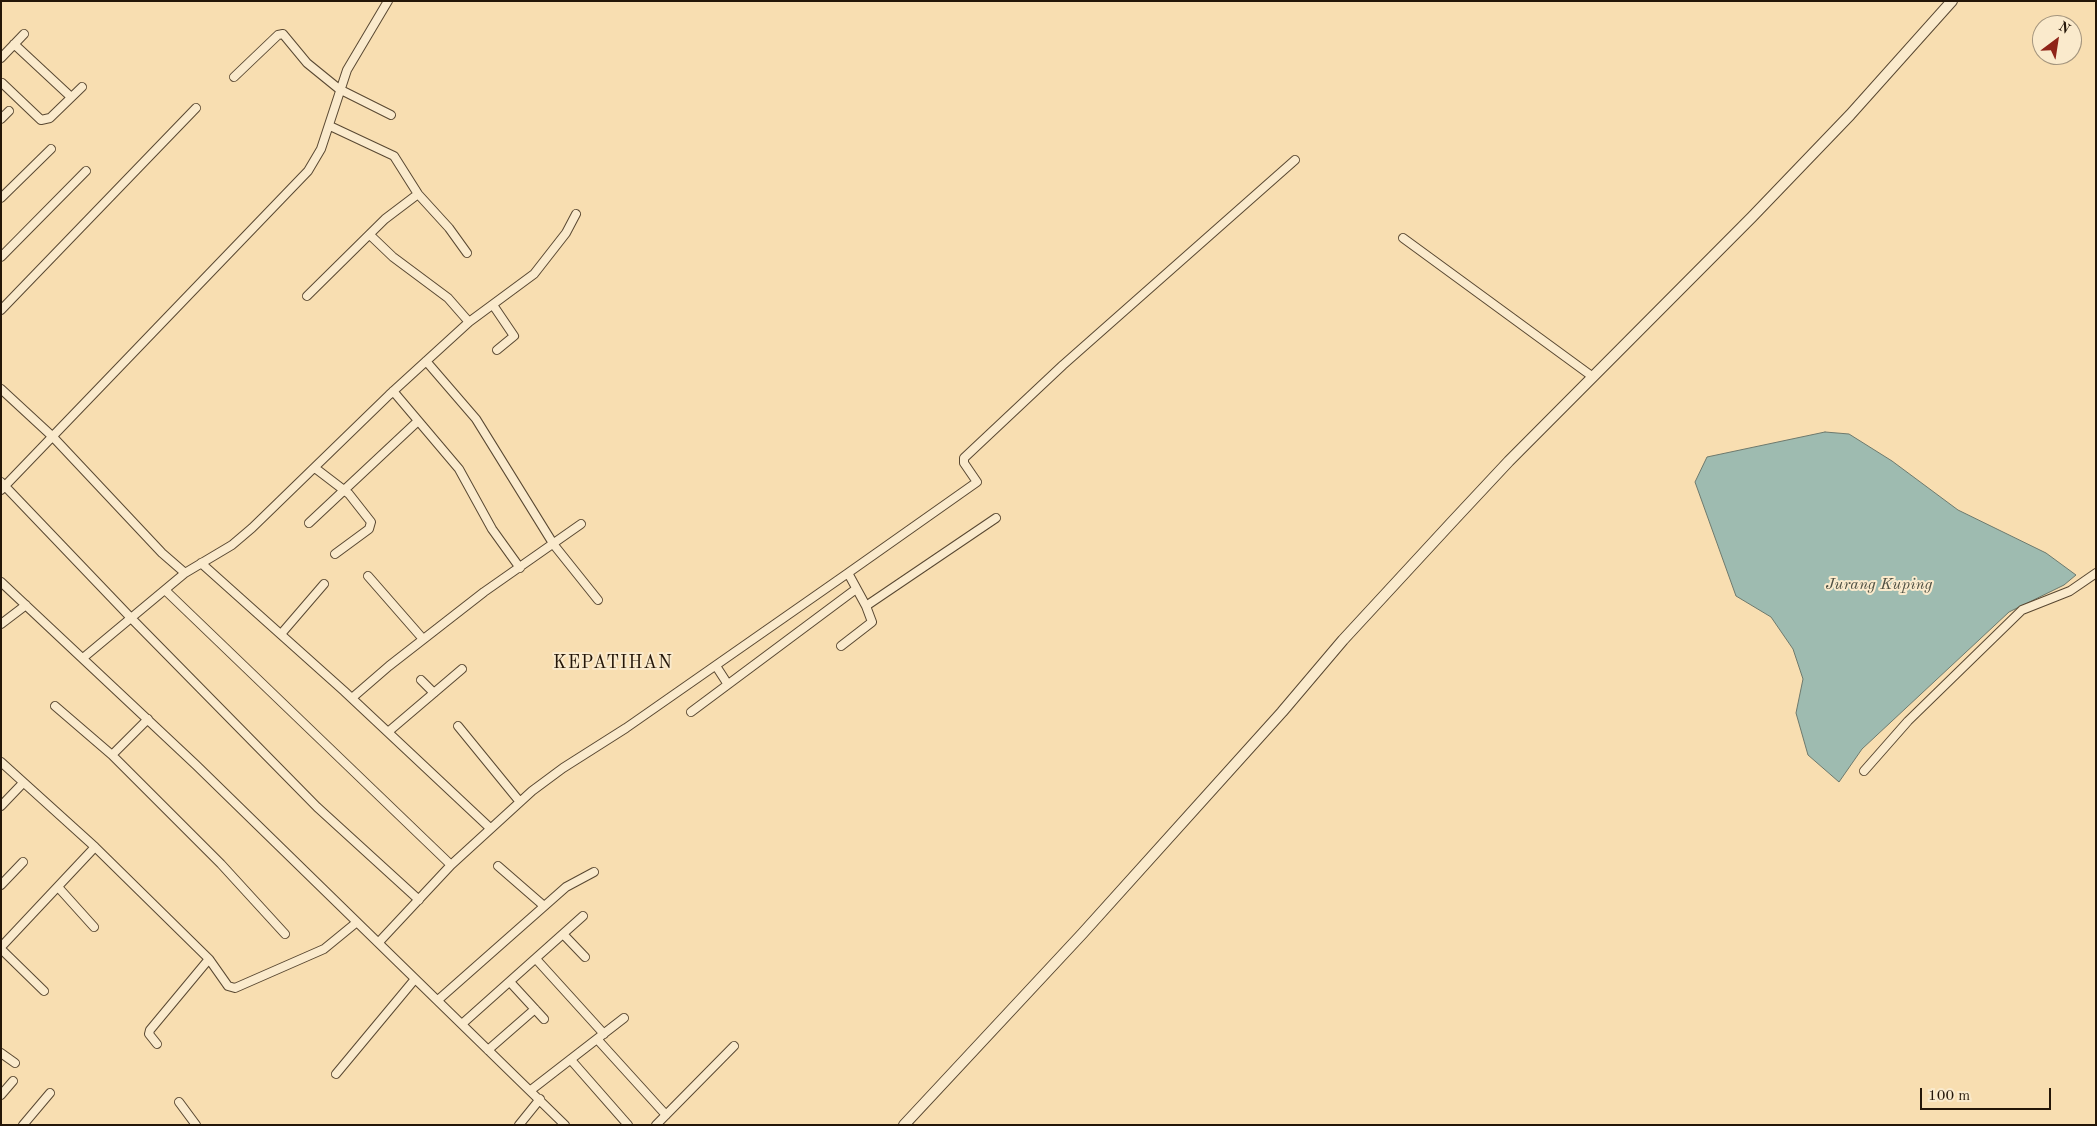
<!DOCTYPE html>
<style>
body{margin:0}
#map{position:relative;width:2097px;height:1126px;overflow:hidden;background:#f8deb1;font-family:"Old Standard TT",serif}
canvas{display:block}
.frame{position:absolute;inset:0;border:2px solid #241608;pointer-events:none}
.north{position:absolute;left:2032px;top:15px;width:50px;height:50px;box-sizing:border-box;background:#faeacc;border:1px solid #a4957e;border-radius:50%;rotate:31deg;font-size:14px;font-weight:700;line-height:20px;text-align:center;color:#241608}
.north::after{content:'';display:block;margin:auto;width:18px;height:22px;background:#8f2418;clip-path:polygon(50% 0,100% 100%,50% 72%,0 100%)}
.scale{position:absolute;left:1920px;top:1088px;width:131px;height:22px;box-sizing:border-box;border:2px solid #241608;border-top:0;padding-left:6px;font-size:15px;line-height:18px;white-space:nowrap;color:#241608;-webkit-text-stroke:4px #faeacc;paint-order:stroke}
</style>
<div id="map">
<canvas width="2097" height="1126"></canvas>
<div class="frame"></div>
<div class="north">N</div>
<div class="scale">100 m</div>
</div>
<script>
const context = document.querySelector('canvas').getContext('2d');
context.lineJoin = 'round';
function paint(path, color) { context.fillStyle = color; context.fill(path, 'evenodd'); }
const shape = rows => new Path2D(rows.map(r => 'M' + r).join(''));
function trace(path, color, width, dash) { context.strokeStyle = color; context.lineWidth = width; context.lineCap = dash ? 'butt' : 'round'; context.setLineDash(dash || []); context.stroke(path); }
function drawText(font, color, halo, rows, align = 'center') {
  context.font = font + ' "Old Standard TT",serif'; context.lineWidth = 4; context.setLineDash([]); context.textBaseline = 'middle'; context.strokeStyle = halo; context.fillStyle = color; for (const [text, x, y, turn = 0] of rows) {
    context.save(); context.translate(x, y); context.rotate((+turn || 0) * Math.PI / 180); context.textAlign = isNaN(turn) ? turn : align; if (halo) context.strokeText(text, 0, 0); context.fillText(text, 0, 0); context.restore();
  }
}
const water = shape([
 [1825,432,1849,434,1892,461,1958,510,2046,553,2076,575,2064,585,2009,612,1862,749,1839,782,1808,755,1796,713,1803,679,1793,649,1771,617,1736,596,1695,482,1707,457,1825,432]
]);
paint(water, '#9ebbb0');
trace(water, '#6d796d', 1);
const minor = shape([
 [14,44,71,97],
 [1,58,24,34],
 [234,77,278,35,283,34,307,63,339,89,391,115],
 [2,83,41,120,50,118,82,87],
 [1,119,9,111],
 [330,126,394,156,418,194,449,228,467,253],
 [1,198,51,149],
 [370,235,393,257,448,298,469,322],
 [1403,238,1593,377],
 [1,257,86,171],
 [307,296,385,219,418,194],
 [493,305,514,336,497,350],
 [1,310,196,108],
 [426,361,476,419,554,545,598,600],
 [1,389,53,437,162,553,185,573],
 [393,391,459,469,492,529,520,568],
 [315,468,349,494,371,522,369,529,335,554],
 [1,482,132,619,317,807,419,900],
 [1,490,308,171,321,149,347,70,388,1],
 [309,523,418,421],
 [201,563,344,691,490,828],
 [848,573,977,482,964,463,964,458,1063,365,1295,160],
 [368,576,423,639],
 [1,582,196,765,565,1125],
 [166,591,451,865],
 [1,624,26,605],
 [281,634,324,584],
 [841,646,872,622,866,606],
 [83,658,185,573,232,545,252,528,389,395,469,322,534,274,566,233,576,214],
 [716,666,727,683],
 [421,680,434,693],
 [352,698,389,666,484,592,581,524],
 [55,706,112,755],
 [691,712,856,589],
 [148,719,112,755,221,864,285,934],
 [458,726,520,802],
 [388,732,462,669],
 [1,762,95,847,1,947],
 [1864,771,1908,721,2022,610,2070,591,2096,573],
 [1,806,23,783],
 [95,847,209,959,150,1030,149,1034,157,1044],
 [498,866,544,906],
 [1,885,23,862],
 [58,887,94,927],
 [563,934,585,957],
 [379,942,451,865,532,791,563,768,626,728,848,573,866,606,996,518],
 [1,949,44,991],
 [209,959,228,986,235,988,324,949,357,922],
 [536,959,604,1034],
 [510,982,544,1019],
 [438,1000,566,887,594,872],
 [462,1024,583,916],
 [597,1039,666,1115],
 [488,1050,535,1009],
 [1,1053,15,1063],
 [571,1060,628,1125],
 [336,1074,415,979],
 [531,1090,624,1018],
 [1,1095,13,1081],
 [179,1102,196,1125],
 [23,1125,50,1093],
 [519,1125,540,1099],
 [656,1125,734,1046]
]);
const tertiary = shape([
 [904,1125,1082,934,1282,712,1343,640,1452,522,1509,461,1752,217,1850,115,1952,1]
]);
trace(minor, '#594832', 10);
trace(tertiary, '#594832', 12);
trace(minor, '#faeacc', 8);
trace(tertiary, '#faeacc', 10);
drawText('italic 16px', '#4f5043', '#faeacc', [
 ["Jurang Kuping",1879,585]
]);
context.letterSpacing = '1px';
drawText('18px', '#241608', '#faeacc', [
 ["KEPATIHAN",613,663]
]);
context.letterSpacing = '0px';
</script>
